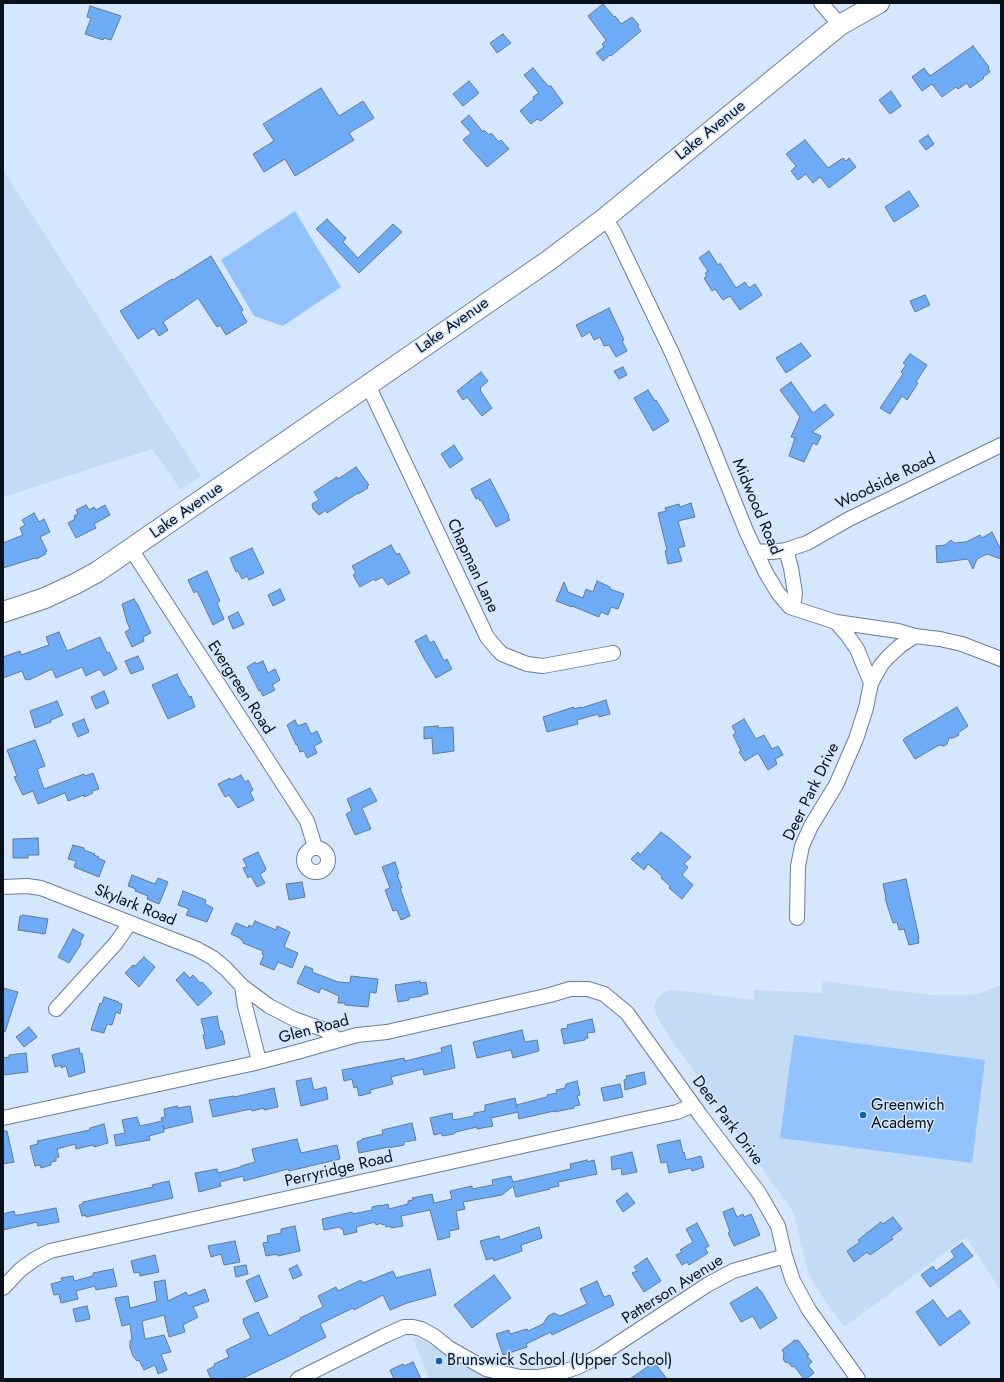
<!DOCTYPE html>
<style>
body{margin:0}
#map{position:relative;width:1004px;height:1382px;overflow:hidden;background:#d4e7fe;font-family:Jost,sans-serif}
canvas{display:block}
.frame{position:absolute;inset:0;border:4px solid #09111a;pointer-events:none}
</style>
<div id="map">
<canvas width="1004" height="1382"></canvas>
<div class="frame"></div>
</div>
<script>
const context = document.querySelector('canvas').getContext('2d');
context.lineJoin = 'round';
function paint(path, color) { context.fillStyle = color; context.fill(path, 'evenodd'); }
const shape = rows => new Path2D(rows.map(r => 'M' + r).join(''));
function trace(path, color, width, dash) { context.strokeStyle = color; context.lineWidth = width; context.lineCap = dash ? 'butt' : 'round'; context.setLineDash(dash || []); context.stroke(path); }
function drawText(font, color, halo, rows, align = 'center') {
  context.font = font + ' Jost,sans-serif'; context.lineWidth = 3; context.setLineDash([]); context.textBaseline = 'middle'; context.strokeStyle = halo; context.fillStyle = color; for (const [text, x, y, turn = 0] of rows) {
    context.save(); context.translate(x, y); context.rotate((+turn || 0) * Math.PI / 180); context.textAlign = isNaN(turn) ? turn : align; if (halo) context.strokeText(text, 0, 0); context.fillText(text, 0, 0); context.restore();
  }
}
paint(shape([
 [3,170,201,476,181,490,152,449,3,497],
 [823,981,932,995,974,995,1001,985,1001,1291,966,1237,844,1327,817,1289,808,1272,793,1212,673,1042,658,1019,654,1006,658,997,666,991,674,990,754,1000,754,990,822,993],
 [413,1337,429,1343,468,1369,492,1379,429,1379]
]), '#c4dbf6');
paint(shape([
 [295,211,341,287,283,326,254,316,221,260],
 [794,1035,985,1060,972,1163,780,1138]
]), '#93c3ff');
const building = shape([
 [603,4,614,17,615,16,621,24,632,17,639,25,637,26,641,31,611,56,610,55,603,61,596,53,604,47,602,44,606,40,588,16,603,4],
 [90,6,121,16,111,40,104,38,103,40,85,34,91,18,87,17,90,6],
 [503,34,511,43,497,53,490,43,503,34],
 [973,46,989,67,988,68,990,72,983,77,984,78,970,88,967,83,958,89,956,87,942,97,932,84,922,91,912,77,924,68,930,76,973,46],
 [533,68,548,86,551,86,563,103,541,121,537,119,531,124,520,111,534,99,533,97,539,93,524,75,533,68],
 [469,81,479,93,463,106,453,94,469,81],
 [321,88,339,116,363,101,374,118,349,133,354,140,295,176,285,159,264,172,253,154,274,141,263,124,321,88],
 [891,91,901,106,890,114,879,100,891,91],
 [469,115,483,132,484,130,489,135,491,133,499,142,501,140,509,149,487,167,463,140,471,133,461,122,469,115],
 [928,135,934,144,926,150,919,141,928,135],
 [805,140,828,168,843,158,846,161,849,158,856,167,829,188,820,177,813,183,806,174,798,180,791,171,796,166,786,154,805,140],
 [909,191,919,206,894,222,885,207,909,191],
 [327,219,346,238,343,242,358,258,393,224,402,232,359,273,316,229,327,219],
 [709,251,718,265,720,263,736,288,745,282,749,288,755,284,762,295,740,310,730,296,723,300,715,289,712,291,704,278,707,276,705,273,708,271,699,258,709,251],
 [211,256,243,310,241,312,247,322,226,335,220,325,217,327,198,298,163,322,168,330,159,336,154,328,138,339,120,311,172,279,173,280,211,256],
 [925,295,930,305,915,312,910,301,925,295],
 [609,308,624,340,622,341,627,351,616,357,609,345,604,346,600,337,594,340,590,332,582,337,576,325,609,308],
 [801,343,811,356,786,373,776,358,801,343],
 [910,354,927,365,916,382,918,383,907,400,902,396,890,414,880,408,903,374,901,372,906,365,903,363,910,354],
 [623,367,627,375,619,379,614,371,623,367],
 [481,372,488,381,480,388,481,389,480,390,492,408,482,416,467,397,463,400,457,391,481,372],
 [791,382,813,413,825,404,834,415,812,432,821,436,817,445,813,443,804,462,789,456,795,438,791,437,800,417,780,390,791,382],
 [648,390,655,401,656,400,669,421,653,431,634,398,648,390],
 [454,445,463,459,450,468,441,454,454,445],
 [356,467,369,485,367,486,368,488,358,494,358,493,327,513,326,510,319,515,313,509,312,504,319,500,314,492,337,477,338,479,356,467],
 [490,479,509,516,508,517,510,520,496,527,481,500,480,501,479,498,476,499,471,489,490,479],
 [691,503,695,517,678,521,685,546,678,548,682,561,668,564,665,551,667,550,658,513,666,511,665,508,679,504,680,507,691,503],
 [86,505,89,510,94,507,96,510,105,505,110,515,94,524,96,528,76,538,68,523,75,519,74,516,78,513,76,510,86,505],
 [34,513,39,522,44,519,50,532,40,537,47,551,45,552,46,554,36,559,35,558,3,568,3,543,23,535,20,528,25,525,22,520,34,513],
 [992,532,1001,550,1001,559,987,554,977,559,973,569,968,559,937,563,936,546,945,545,951,540,954,543,966,542,980,535,982,538,992,532],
 [391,545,397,555,399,553,410,573,388,585,382,577,375,581,374,579,360,587,353,575,356,573,352,566,391,545],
 [252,548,264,573,249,580,247,576,242,579,238,571,236,572,230,558,252,548],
 [207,571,220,601,217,603,224,619,213,625,197,591,194,593,188,580,207,571],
 [597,581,610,587,610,589,624,594,618,609,611,607,608,615,601,612,599,617,572,606,572,607,556,601,564,582,568,592,583,598,586,589,593,592,597,581],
 [280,589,285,600,273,606,268,595,280,589],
 [134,599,136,603,137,603,151,633,143,637,144,641,132,647,125,632,130,629,127,622,122,604,134,599],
 [238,612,244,624,233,629,228,617,238,612],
 [59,632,67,651,100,637,107,653,109,652,117,669,104,676,100,669,86,676,82,667,56,678,52,669,29,680,25,679,22,671,3,678,3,657,20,651,21,655,49,645,46,637,59,632],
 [426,635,430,643,434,641,444,661,447,659,452,669,436,678,425,660,415,641,426,635],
 [138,656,144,669,131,674,125,661,138,656],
 [263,661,268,673,275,669,280,680,272,685,275,690,263,696,260,690,259,691,247,667,255,662,256,664,263,661],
 [177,674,183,687,184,687,189,697,191,696,195,707,168,719,152,685,177,674],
 [104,691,109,703,96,709,91,697,104,691],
 [606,700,610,714,599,717,598,714,577,720,578,724,547,732,543,717,574,707,574,709,581,707,581,708,606,700],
 [57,701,63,715,51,720,51,722,35,728,30,711,57,701],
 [957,707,968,726,958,733,959,735,953,738,949,738,947,744,944,746,939,745,917,758,915,759,903,740,905,738,957,707],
 [84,719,89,732,78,737,72,724,84,719],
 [744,719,756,739,764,735,772,749,778,746,783,755,775,759,777,764,768,770,758,753,745,761,739,752,741,751,733,735,736,733,732,726,744,719],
 [295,720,298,726,306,723,311,734,317,731,322,742,314,746,317,753,307,758,304,751,300,752,297,744,296,745,287,725,295,720],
 [438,726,438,728,453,727,454,751,433,754,432,738,424,739,424,727,438,726],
 [35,740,45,766,37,769,44,789,84,774,85,776,93,773,99,789,92,791,93,793,84,797,84,795,68,801,65,793,38,804,33,791,23,795,14,777,17,776,7,750,35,740],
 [241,775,245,782,248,780,253,790,250,792,254,800,238,808,229,795,225,797,218,784,230,778,231,780,241,775],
 [370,788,377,801,362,808,371,829,355,835,346,814,352,811,347,799,370,788],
 [661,832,666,836,667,836,691,857,684,864,688,867,682,875,693,885,682,899,669,888,670,886,661,878,662,876,648,864,644,870,631,859,638,852,640,855,661,832],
 [38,838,39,855,28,855,28,858,13,858,13,839,38,838],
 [73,845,84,848,84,850,95,854,94,855,99,857,98,858,105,861,99,877,74,867,76,861,68,859,73,845],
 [258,852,266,869,265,870,265,871,260,874,265,883,257,887,251,876,248,878,243,868,247,867,243,859,258,852],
 [395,862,399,874,397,874,402,888,400,888,410,916,401,920,397,910,393,911,385,890,390,888,382,867,395,862],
 [132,875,155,884,158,878,168,882,159,904,147,899,148,896,135,891,136,889,128,886,132,875],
 [906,879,919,938,918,938,919,943,909,945,904,929,899,930,897,922,893,923,885,898,886,898,883,884,906,879],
 [302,882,305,897,289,900,286,884,302,882],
 [183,891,206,900,205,904,213,908,207,922,186,915,189,909,178,905,183,891],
 [23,915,48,919,45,934,18,930,20,916,22,916,23,915],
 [255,921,276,930,277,926,290,932,284,947,298,953,292,968,278,962,274,970,260,964,264,955,262,954,263,951,243,943,243,941,240,939,240,938,231,934,236,923,248,928,249,925,252,927,255,921],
 [73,929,84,935,80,942,81,944,69,963,58,957,73,929],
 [144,957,155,967,139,987,125,973,133,965,135,966,144,957],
 [305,966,313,969,312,972,338,982,350,983,351,976,378,979,376,993,370,992,368,1007,345,1005,345,1003,338,1003,339,996,321,988,319,993,297,983,305,966],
 [184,972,190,978,193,975,200,983,202,982,212,993,198,1006,176,980,184,972],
 [420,981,420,983,426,982,428,994,422,995,422,996,409,998,409,1000,398,1002,395,985,420,981],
 [3,988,18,992,5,1032,3,1031,3,988],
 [104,997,119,1002,118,1003,122,1004,120,1014,116,1012,112,1025,107,1024,104,1033,91,1030,100,1003,102,1004,104,997],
 [217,1016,220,1031,222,1031,225,1044,206,1049,203,1035,205,1035,201,1019,217,1016],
 [592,1019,595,1032,587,1033,588,1038,585,1038,585,1040,564,1044,561,1029,568,1028,567,1025,592,1019],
 [29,1027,37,1037,24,1047,16,1037,29,1027],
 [522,1030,525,1042,537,1040,539,1051,513,1058,511,1050,477,1058,473,1042,522,1030],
 [451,1045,455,1068,424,1075,423,1069,391,1077,393,1084,370,1090,371,1093,359,1096,357,1087,354,1088,352,1079,344,1081,342,1070,404,1058,405,1061,442,1052,441,1048,451,1045],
 [79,1048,80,1054,82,1053,85,1072,69,1077,66,1066,61,1068,61,1065,55,1067,52,1055,79,1048],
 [26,1053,28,1072,3,1075,3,1058,9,1057,9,1055,26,1053],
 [644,1072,646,1084,625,1090,624,1080,627,1079,626,1076,644,1072],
 [311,1078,314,1090,326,1087,328,1099,301,1106,296,1081,311,1078],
 [577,1081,580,1095,577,1096,580,1105,574,1106,574,1108,554,1112,554,1111,519,1119,518,1112,491,1118,493,1126,477,1129,477,1127,456,1132,454,1134,442,1136,442,1133,434,1135,430,1118,452,1113,453,1120,474,1116,474,1113,485,1111,485,1105,515,1098,517,1108,516,1105,547,1097,547,1095,557,1093,556,1090,565,1088,566,1084,577,1081],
 [620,1084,623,1097,604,1101,601,1088,620,1084],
 [274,1088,278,1107,264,1110,264,1108,252,1111,251,1109,213,1117,209,1100,234,1096,234,1097,274,1088],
 [177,1106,178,1108,190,1106,193,1122,164,1129,163,1125,164,1132,149,1136,150,1140,116,1146,114,1135,125,1133,122,1120,137,1117,140,1126,162,1121,161,1118,165,1117,164,1109,177,1106],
 [412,1123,416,1140,404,1142,404,1145,389,1148,389,1147,359,1153,357,1142,362,1140,362,1139,383,1134,382,1130,412,1123],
 [104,1124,108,1143,94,1147,93,1145,76,1149,75,1144,57,1149,59,1157,56,1158,56,1161,51,1162,51,1165,41,1168,40,1165,35,1166,30,1146,38,1144,37,1141,90,1130,90,1128,104,1124],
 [3,1131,7,1131,14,1162,3,1164,3,1131],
 [297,1139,301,1153,337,1145,340,1159,289,1171,288,1169,244,1181,243,1176,220,1182,221,1186,199,1192,195,1173,217,1169,218,1173,241,1167,241,1166,255,1162,252,1149,297,1139],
 [680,1140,683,1153,684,1152,686,1160,701,1156,704,1167,692,1171,691,1168,669,1173,667,1162,661,1163,657,1145,680,1140],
 [632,1152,637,1172,622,1175,621,1168,612,1170,611,1157,632,1152],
 [587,1160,587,1162,594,1160,597,1174,558,1182,559,1186,549,1188,550,1189,516,1197,513,1186,502,1195,463,1202,465,1209,456,1211,459,1229,449,1231,450,1237,438,1240,430,1210,401,1216,403,1226,391,1228,390,1226,386,1227,385,1224,382,1225,381,1223,376,1225,375,1222,356,1227,357,1232,344,1235,343,1229,341,1229,340,1227,324,1230,322,1219,352,1212,353,1214,372,1210,372,1207,381,1205,381,1206,388,1204,389,1209,408,1204,408,1201,413,1200,412,1198,432,1194,434,1203,452,1199,450,1191,472,1186,472,1189,493,1185,492,1180,511,1176,513,1182,571,1169,570,1164,587,1160],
 [169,1181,173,1198,86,1217,86,1215,82,1216,79,1205,83,1204,83,1202,153,1187,152,1185,169,1181],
 [627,1193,635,1203,623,1212,616,1201,627,1193],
 [56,1208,59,1222,38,1226,37,1222,3,1230,3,1214,14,1211,15,1215,19,1215,56,1208],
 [733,1208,737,1217,743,1214,744,1217,751,1214,760,1235,734,1246,728,1233,730,1232,723,1212,733,1208],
 [893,1217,902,1229,891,1237,893,1239,870,1255,867,1252,854,1262,847,1251,860,1242,858,1240,881,1222,883,1224,893,1217],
 [697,1223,709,1246,705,1248,708,1253,689,1265,687,1262,682,1265,676,1255,682,1252,680,1250,693,1242,686,1229,697,1223],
 [295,1226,300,1251,278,1256,277,1254,266,1256,263,1243,268,1242,267,1236,281,1233,281,1229,295,1226],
 [539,1227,542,1238,521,1245,522,1251,494,1261,493,1258,486,1260,486,1259,480,1241,499,1236,500,1240,539,1227],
 [235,1241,240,1262,224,1265,221,1254,211,1257,208,1246,235,1241],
 [962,1243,973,1256,930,1287,921,1275,933,1266,936,1271,955,1257,951,1251,962,1243],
 [155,1255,159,1272,140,1276,139,1272,134,1273,131,1261,155,1255],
 [647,1258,661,1281,644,1292,632,1273,637,1271,634,1267,647,1258],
 [246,1265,248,1274,236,1277,234,1267,246,1265],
 [297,1265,302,1275,293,1279,289,1269,297,1265],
 [113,1269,117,1286,96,1290,95,1286,76,1291,78,1299,61,1303,59,1294,54,1295,51,1284,62,1281,61,1278,73,1276,74,1281,93,1276,93,1273,113,1269],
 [430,1269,436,1295,407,1303,390,1310,383,1295,354,1310,353,1308,320,1324,326,1337,289,1356,241,1379,211,1379,207,1370,215,1366,214,1364,229,1357,226,1350,251,1338,243,1322,244,1322,243,1319,258,1312,269,1336,301,1319,300,1318,323,1307,318,1296,336,1287,338,1291,361,1280,363,1283,393,1271,396,1278,430,1269],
 [259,1275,268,1297,255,1302,246,1281,259,1275],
 [494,1275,511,1298,472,1328,454,1305,494,1275],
 [165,1280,168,1301,186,1292,188,1296,205,1289,209,1301,193,1307,198,1317,183,1325,185,1332,169,1337,164,1315,142,1321,145,1339,164,1335,171,1352,161,1354,167,1370,158,1374,155,1365,144,1370,139,1360,137,1361,133,1356,130,1347,130,1341,132,1340,130,1324,122,1326,115,1298,128,1296,130,1308,157,1301,154,1282,165,1280],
 [597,1281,604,1297,610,1295,614,1305,552,1335,551,1332,526,1344,527,1347,503,1355,496,1334,509,1330,510,1334,527,1329,528,1331,543,1324,548,1316,554,1313,560,1316,587,1304,580,1289,597,1281],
 [757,1287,760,1291,761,1291,777,1318,760,1329,753,1316,741,1322,730,1303,757,1287],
 [933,1300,947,1319,960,1310,970,1323,940,1346,916,1312,933,1300],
 [87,1306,90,1319,76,1322,73,1309,87,1306],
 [795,1340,796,1341,798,1340,809,1355,807,1356,812,1362,808,1365,814,1373,806,1379,804,1379,794,1366,792,1367,789,1363,785,1362,783,1359,784,1353,782,1350,795,1340],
 [413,1362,421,1379,394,1379,390,1370,403,1364,404,1366,413,1362],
 [654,1362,667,1379,630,1379,654,1362]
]);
paint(building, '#6eacf8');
trace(building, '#647992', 1);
const street = shape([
 [821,3,840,25],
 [605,218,614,232,672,353,705,429,747,533,766,573,778,593,790,607,836,622,898,631,915,636,940,639,962,644,1001,659],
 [368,385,487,637,497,649,502,654,527,664,543,666,613,653],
 [131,549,307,821,315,847],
 [786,550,791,568,795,593,793,608],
 [755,551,772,552,786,550,807,543,849,519,1001,445],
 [836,622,848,636,857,649,871,683],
 '304 860a12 12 0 1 1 24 0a12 12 0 1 1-24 0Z',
 [3,887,27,886,41,888,197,949,213,958,225,968,242,986,269,1006,294,1019,325,1030,338,1040],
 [797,918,798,866,802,846,811,826,836,785,856,739,866,708,871,683,881,665,888,657,900,646,915,636],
 [242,986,245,1006,259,1061],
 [56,1009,116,943,130,923],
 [3,1118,251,1064,297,1052,357,1035,387,1032,550,995,570,989,588,989,604,994,627,1013,701,1116,759,1193,778,1226,785,1256],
 [3,1288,20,1270,35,1259,50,1251,626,1123,677,1112,693,1105],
 [298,1379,384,1336,404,1327,413,1327,421,1329,434,1336,449,1348,486,1369,520,1377,539,1377,556,1374,578,1367,599,1356,707,1285,733,1271,785,1256,793,1281,809,1310,858,1379]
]);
const secondary = shape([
 [3,612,45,598,75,584,97,572,548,261,605,218,840,25,879,3]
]);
trace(street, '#6a7e98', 16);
trace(secondary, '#6a7e98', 22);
trace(street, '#fff', 14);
trace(secondary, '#fff', 20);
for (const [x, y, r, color] of [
 [863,1115,4,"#125ead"],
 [439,1361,4,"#125ead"]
]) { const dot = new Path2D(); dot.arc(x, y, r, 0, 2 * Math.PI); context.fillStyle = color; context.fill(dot); trace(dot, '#d4e7fe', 1.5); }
drawText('16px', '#09111a', '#d4e7fe', [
 ["Lake Avenue",711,131,-39],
 ["Lake Avenue",453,326,-35],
 ["Woodside Road",886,482,-26],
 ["Midwood Road",756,507,67],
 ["Lake Avenue",187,511,-35],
 ["Chapman Lane",472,566,65],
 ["Evergreen Road",240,688,57],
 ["Deer Park Drive",812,792,-64],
 ["Skylark Road",135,906,22],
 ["Glen Road",314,1030,-15],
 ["Deer Park Drive",727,1121,53],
 ["Perryridge Road",339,1170,-13],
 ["Patterson Avenue",673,1290,-32]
]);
drawText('16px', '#09111a', '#d4e7fe', [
 ["Greenwich",871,1106],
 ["Academy",871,1124],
 ["Brunswick School (Upper School)",447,1361]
], 'left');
</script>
